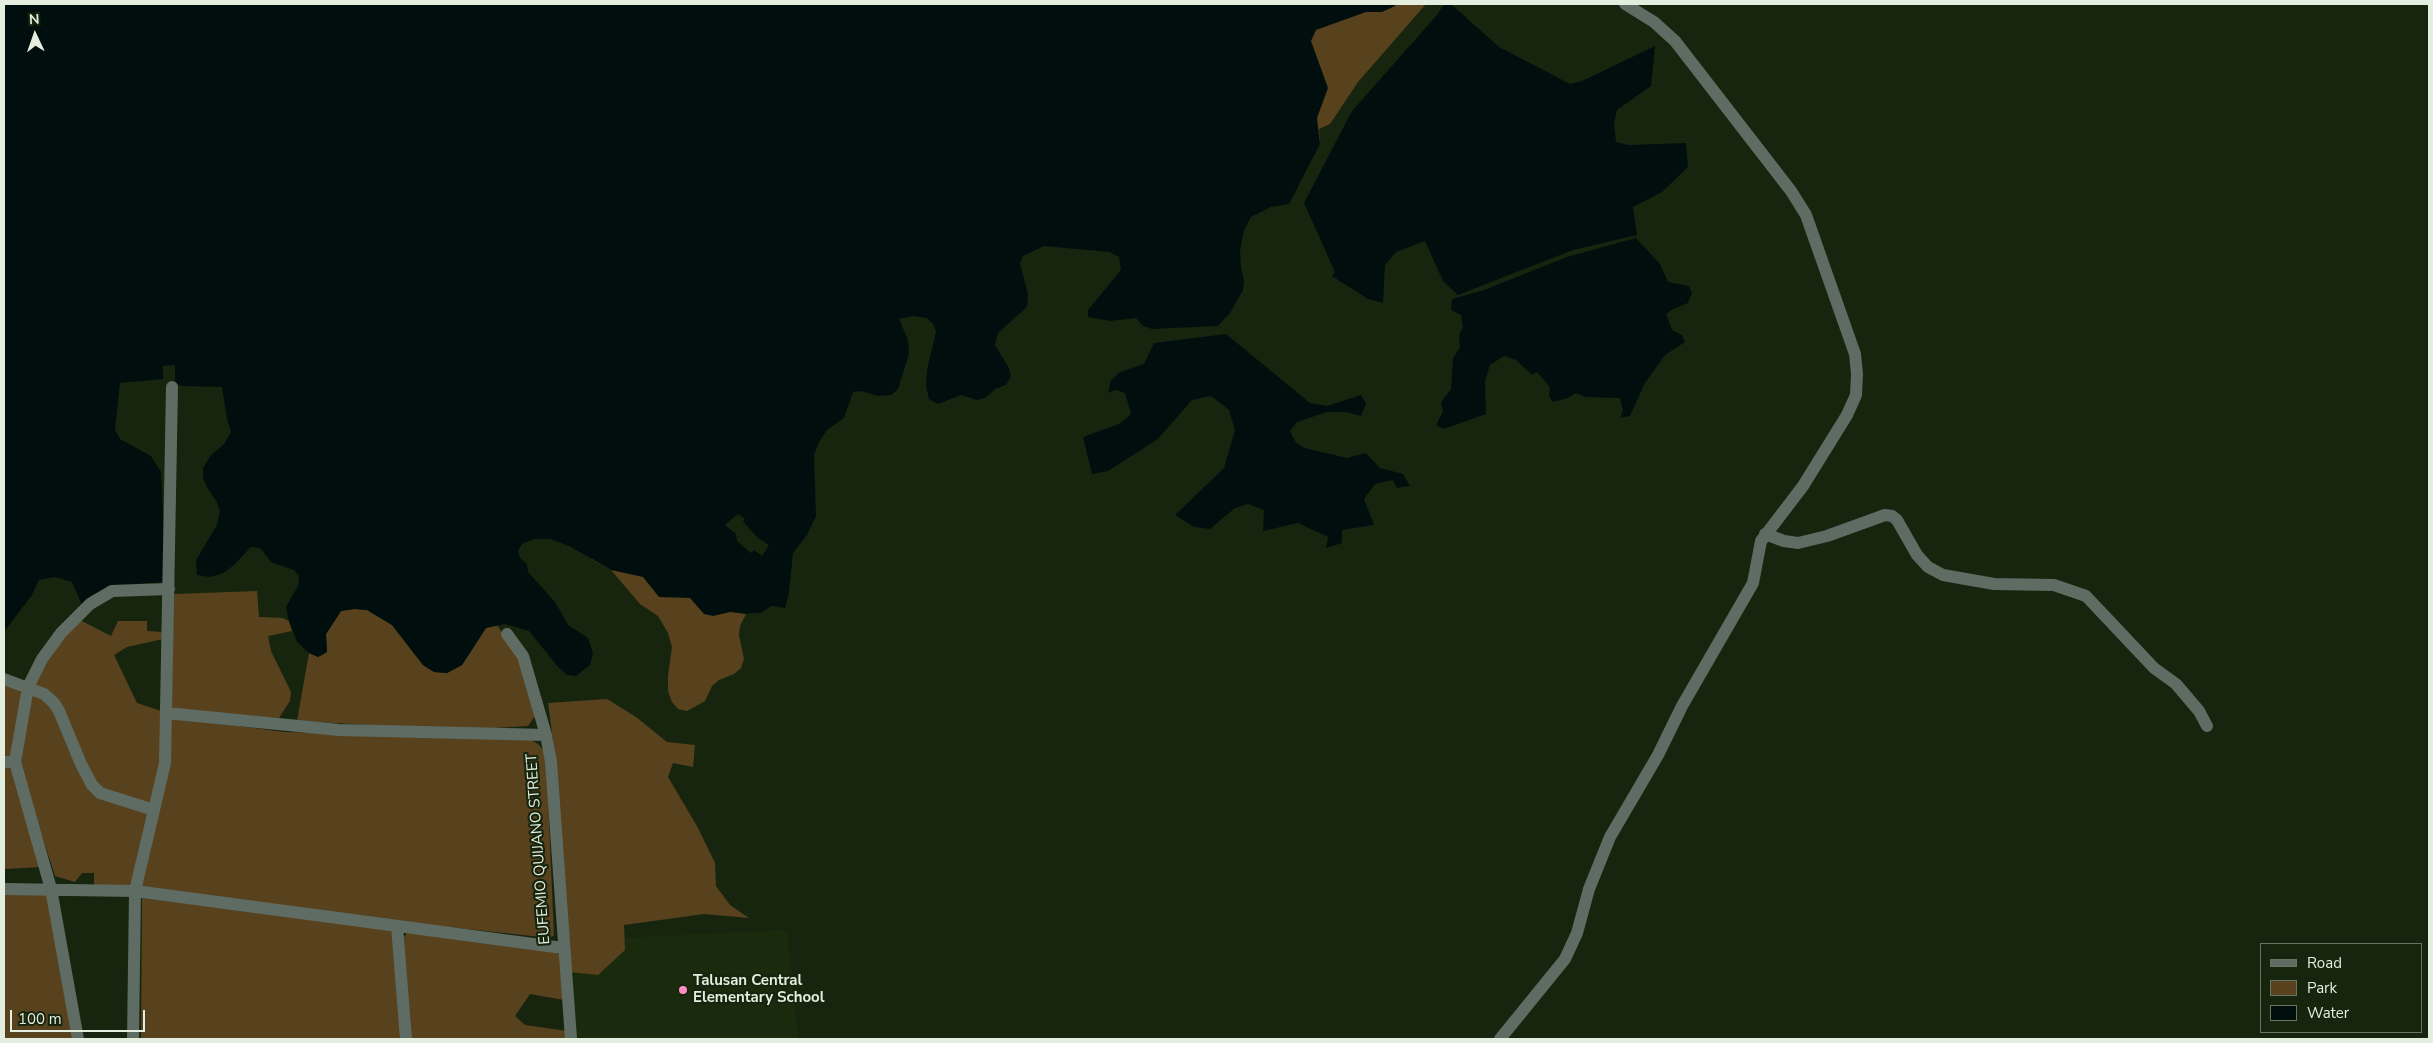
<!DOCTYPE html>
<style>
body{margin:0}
#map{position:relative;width:2433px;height:1043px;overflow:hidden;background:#17250e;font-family:"Nunito Sans",sans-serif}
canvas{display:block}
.frame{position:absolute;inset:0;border:5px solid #e4eedf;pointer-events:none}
.legend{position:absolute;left:2260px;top:943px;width:162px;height:90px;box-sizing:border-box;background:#17250e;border:1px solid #697562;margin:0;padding:6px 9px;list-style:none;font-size:15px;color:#e4eedf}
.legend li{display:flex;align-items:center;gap:10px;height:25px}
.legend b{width:25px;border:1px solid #697562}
.north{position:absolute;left:10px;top:10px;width:50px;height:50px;-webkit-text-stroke:4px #17250e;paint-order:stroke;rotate:357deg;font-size:14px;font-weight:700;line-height:20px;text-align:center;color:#e4eedf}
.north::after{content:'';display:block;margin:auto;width:18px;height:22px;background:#e4eedf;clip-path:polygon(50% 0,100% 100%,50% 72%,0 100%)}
.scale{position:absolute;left:10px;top:1010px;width:135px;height:22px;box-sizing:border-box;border:2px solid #e4eedf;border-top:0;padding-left:6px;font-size:15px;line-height:18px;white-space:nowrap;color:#e4eedf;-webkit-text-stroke:4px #17250e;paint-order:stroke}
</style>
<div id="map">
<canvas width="2433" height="1043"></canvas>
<div class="frame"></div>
<ul class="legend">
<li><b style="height:6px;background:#5e6c64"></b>Road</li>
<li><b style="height:14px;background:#58421e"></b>Park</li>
<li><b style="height:14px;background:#000f0e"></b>Water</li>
</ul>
<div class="north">N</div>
<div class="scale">100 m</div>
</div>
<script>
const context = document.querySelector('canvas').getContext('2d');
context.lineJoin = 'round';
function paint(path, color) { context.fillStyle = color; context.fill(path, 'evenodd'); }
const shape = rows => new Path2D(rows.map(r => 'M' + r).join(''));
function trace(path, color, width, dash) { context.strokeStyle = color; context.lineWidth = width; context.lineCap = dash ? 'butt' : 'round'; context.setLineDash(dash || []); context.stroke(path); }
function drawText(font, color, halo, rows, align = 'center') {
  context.font = font + ' "Nunito Sans",sans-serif'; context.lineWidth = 4.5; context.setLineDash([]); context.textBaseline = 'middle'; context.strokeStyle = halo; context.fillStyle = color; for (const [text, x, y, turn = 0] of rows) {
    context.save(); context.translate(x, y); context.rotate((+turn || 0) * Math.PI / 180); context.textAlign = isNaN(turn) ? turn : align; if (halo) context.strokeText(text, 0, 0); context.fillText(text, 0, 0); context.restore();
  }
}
paint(shape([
 [787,930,798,1039,574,1039,573,940]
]), '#1a2b0d');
paint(shape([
 [1352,4,1426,4,1358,82,1330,124,1319,129,1320,144,1214,88],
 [589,535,662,589,778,607,772,606,761,613,746,614,740,626,739,635,744,659,741,668,734,674,719,680,712,686,705,701,687,711,678,709,672,702,668,691,668,676,672,647,668,633,658,616,640,604,611,570,591,559],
 [257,591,259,617,283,618,289,621,292,631,268,636,271,651,291,692,290,701,279,718,171,711,173,594],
 [354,609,367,610,392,625,423,665,434,672,447,673,462,665,486,628,497,625,517,655,535,716,528,726,459,730,297,721,309,653,318,657,327,652,326,634,341,611],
 [78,619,111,636,118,621,147,621,147,631,162,632,163,639,127,647,114,655,137,703,161,711,162,761,132,887,94,887,94,873,82,873,75,882,55,876,19,764,31,694,51,649],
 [4,683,17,686,23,697,13,758,4,758],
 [607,699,636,717,667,742,695,745,693,767,673,763,668,777,698,828,715,863,716,886,730,905,749,918,704,914,624,925,625,950,598,975,569,972,555,755,548,703],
 [170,717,285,732,529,739,538,744,546,753,554,935,550,938,275,908,140,888],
 [4,767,13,769,41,867,4,869],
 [4,893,48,894,74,1039,4,1039],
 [142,898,394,929,405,1039,141,1039],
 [408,932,560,951,564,1000,530,994,515,1016,525,1025,567,1031,567,1039,408,1039,404,937]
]), '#58421e');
paint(shape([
 [4,4,1396,4,1395,6,1382,12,1366,12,1316,30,1311,41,1328,88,1317,118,1320,144,1289,204,1271,207,1251,217,1244,230,1240,251,1241,268,1244,280,1243,290,1230,313,1218,326,1152,329,1143,326,1136,318,1110,321,1088,317,1088,310,1121,270,1119,257,1109,252,1044,246,1023,256,1020,264,1028,294,1027,307,998,333,995,345,1009,368,1011,377,1006,385,995,389,985,398,977,400,961,395,938,404,929,399,926,386,927,370,936,332,933,324,927,318,914,316,899,319,908,340,909,354,898,389,891,395,878,396,861,391,853,392,844,418,827,430,819,442,814,455,816,516,807,535,793,553,789,593,785,608,772,606,761,613,746,614,730,612,713,616,704,614,690,598,659,597,643,577,611,570,571,547,551,539,534,539,522,544,518,551,520,558,527,564,528,572,555,602,568,625,588,638,593,653,590,665,576,676,567,675,558,667,529,631,505,624,486,628,462,665,447,673,434,672,423,665,392,625,367,610,354,609,341,611,326,634,327,652,318,657,309,653,297,642,289,621,286,607,298,586,299,576,294,570,271,562,260,548,251,547,234,565,222,574,209,577,197,575,196,560,217,525,220,511,217,502,208,489,203,478,203,468,211,455,224,444,231,432,227,419,222,387,181,386,175,382,175,365,163,366,163,379,120,383,115,430,120,439,151,456,161,472,166,582,114,585,92,595,82,605,72,582,55,577,39,580,32,595,4,632],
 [1444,4,1451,4,1499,47,1570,84,1582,81,1655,46,1651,86,1617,110,1614,123,1616,142,1628,145,1686,143,1688,167,1662,192,1633,207,1637,235,1573,250,1458,295,1443,281,1425,241,1396,252,1385,265,1383,303,1368,299,1332,276,1335,272,1304,203,1352,111,1437,15],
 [1636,238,1660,264,1668,282,1689,286,1692,293,1688,303,1673,309,1666,314,1672,330,1682,335,1685,342,1665,355,1645,383,1630,416,1620,418,1623,410,1620,398,1585,397,1576,393,1568,398,1553,402,1549,396,1550,387,1537,372,1532,375,1516,360,1504,356,1490,365,1485,381,1486,414,1444,429,1436,425,1443,411,1441,402,1451,389,1453,358,1460,347,1459,335,1463,327,1461,315,1451,310,1452,299,1484,290,1567,257],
 [1226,334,1310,403,1327,406,1361,395,1366,404,1361,416,1346,412,1327,412,1297,422,1290,431,1296,443,1305,448,1347,458,1366,453,1380,468,1403,474,1410,486,1397,488,1393,480,1375,484,1364,499,1374,525,1342,530,1342,543,1326,548,1328,537,1298,523,1263,531,1264,510,1248,504,1235,508,1210,529,1194,527,1175,515,1224,468,1235,430,1229,410,1211,396,1192,400,1158,439,1108,471,1092,474,1083,437,1121,423,1131,414,1125,393,1115,390,1108,393,1111,380,1120,372,1144,364,1154,343]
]), '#000f0e');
paint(shape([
 [738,514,745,519,743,521,745,524,758,538,769,545,762,556,754,550,751,553,737,541,736,534,725,525]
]), '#17250e');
trace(shape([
 [1765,534,1784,541,1798,543,1827,536,1885,515,1892,516,1897,520,1917,555,1928,567,1943,575,1994,584,2054,585,2086,596,2154,668,2176,684,2199,711,2207,726],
 [507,634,523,656,546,735,551,762,571,1039],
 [4,679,44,694,54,703,59,711,81,764,92,785,100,793,154,810],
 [166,713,339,730,546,735],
 [4,762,15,762,51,889,78,1039],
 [15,762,28,687,42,659,61,633,90,604,112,591,169,589],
 [4,889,135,891,563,948],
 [397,926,406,1039],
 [133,1039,135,891,165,763,172,387],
 [1500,1039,1565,959,1577,933,1589,889,1610,837,1658,755,1682,706,1753,583,1761,541,1803,486,1847,415,1856,395,1857,374,1855,354,1806,215,1791,191,1675,41,1654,22,1625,4]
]), '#5e6c64', 12);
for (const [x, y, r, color] of [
 [683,990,5,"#fd8ebf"]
]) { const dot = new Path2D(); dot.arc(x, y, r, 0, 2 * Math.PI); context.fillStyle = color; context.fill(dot); trace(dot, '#17250e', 2); }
drawText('15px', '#e4eedf', '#17250e', [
 ["EUFEMIO QUIJANO STREET",539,849,-94]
]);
drawText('bold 15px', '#e4eedf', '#17250e', [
 ["Talusan Central",693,981],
 ["Elementary School",693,998]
], 'left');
</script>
